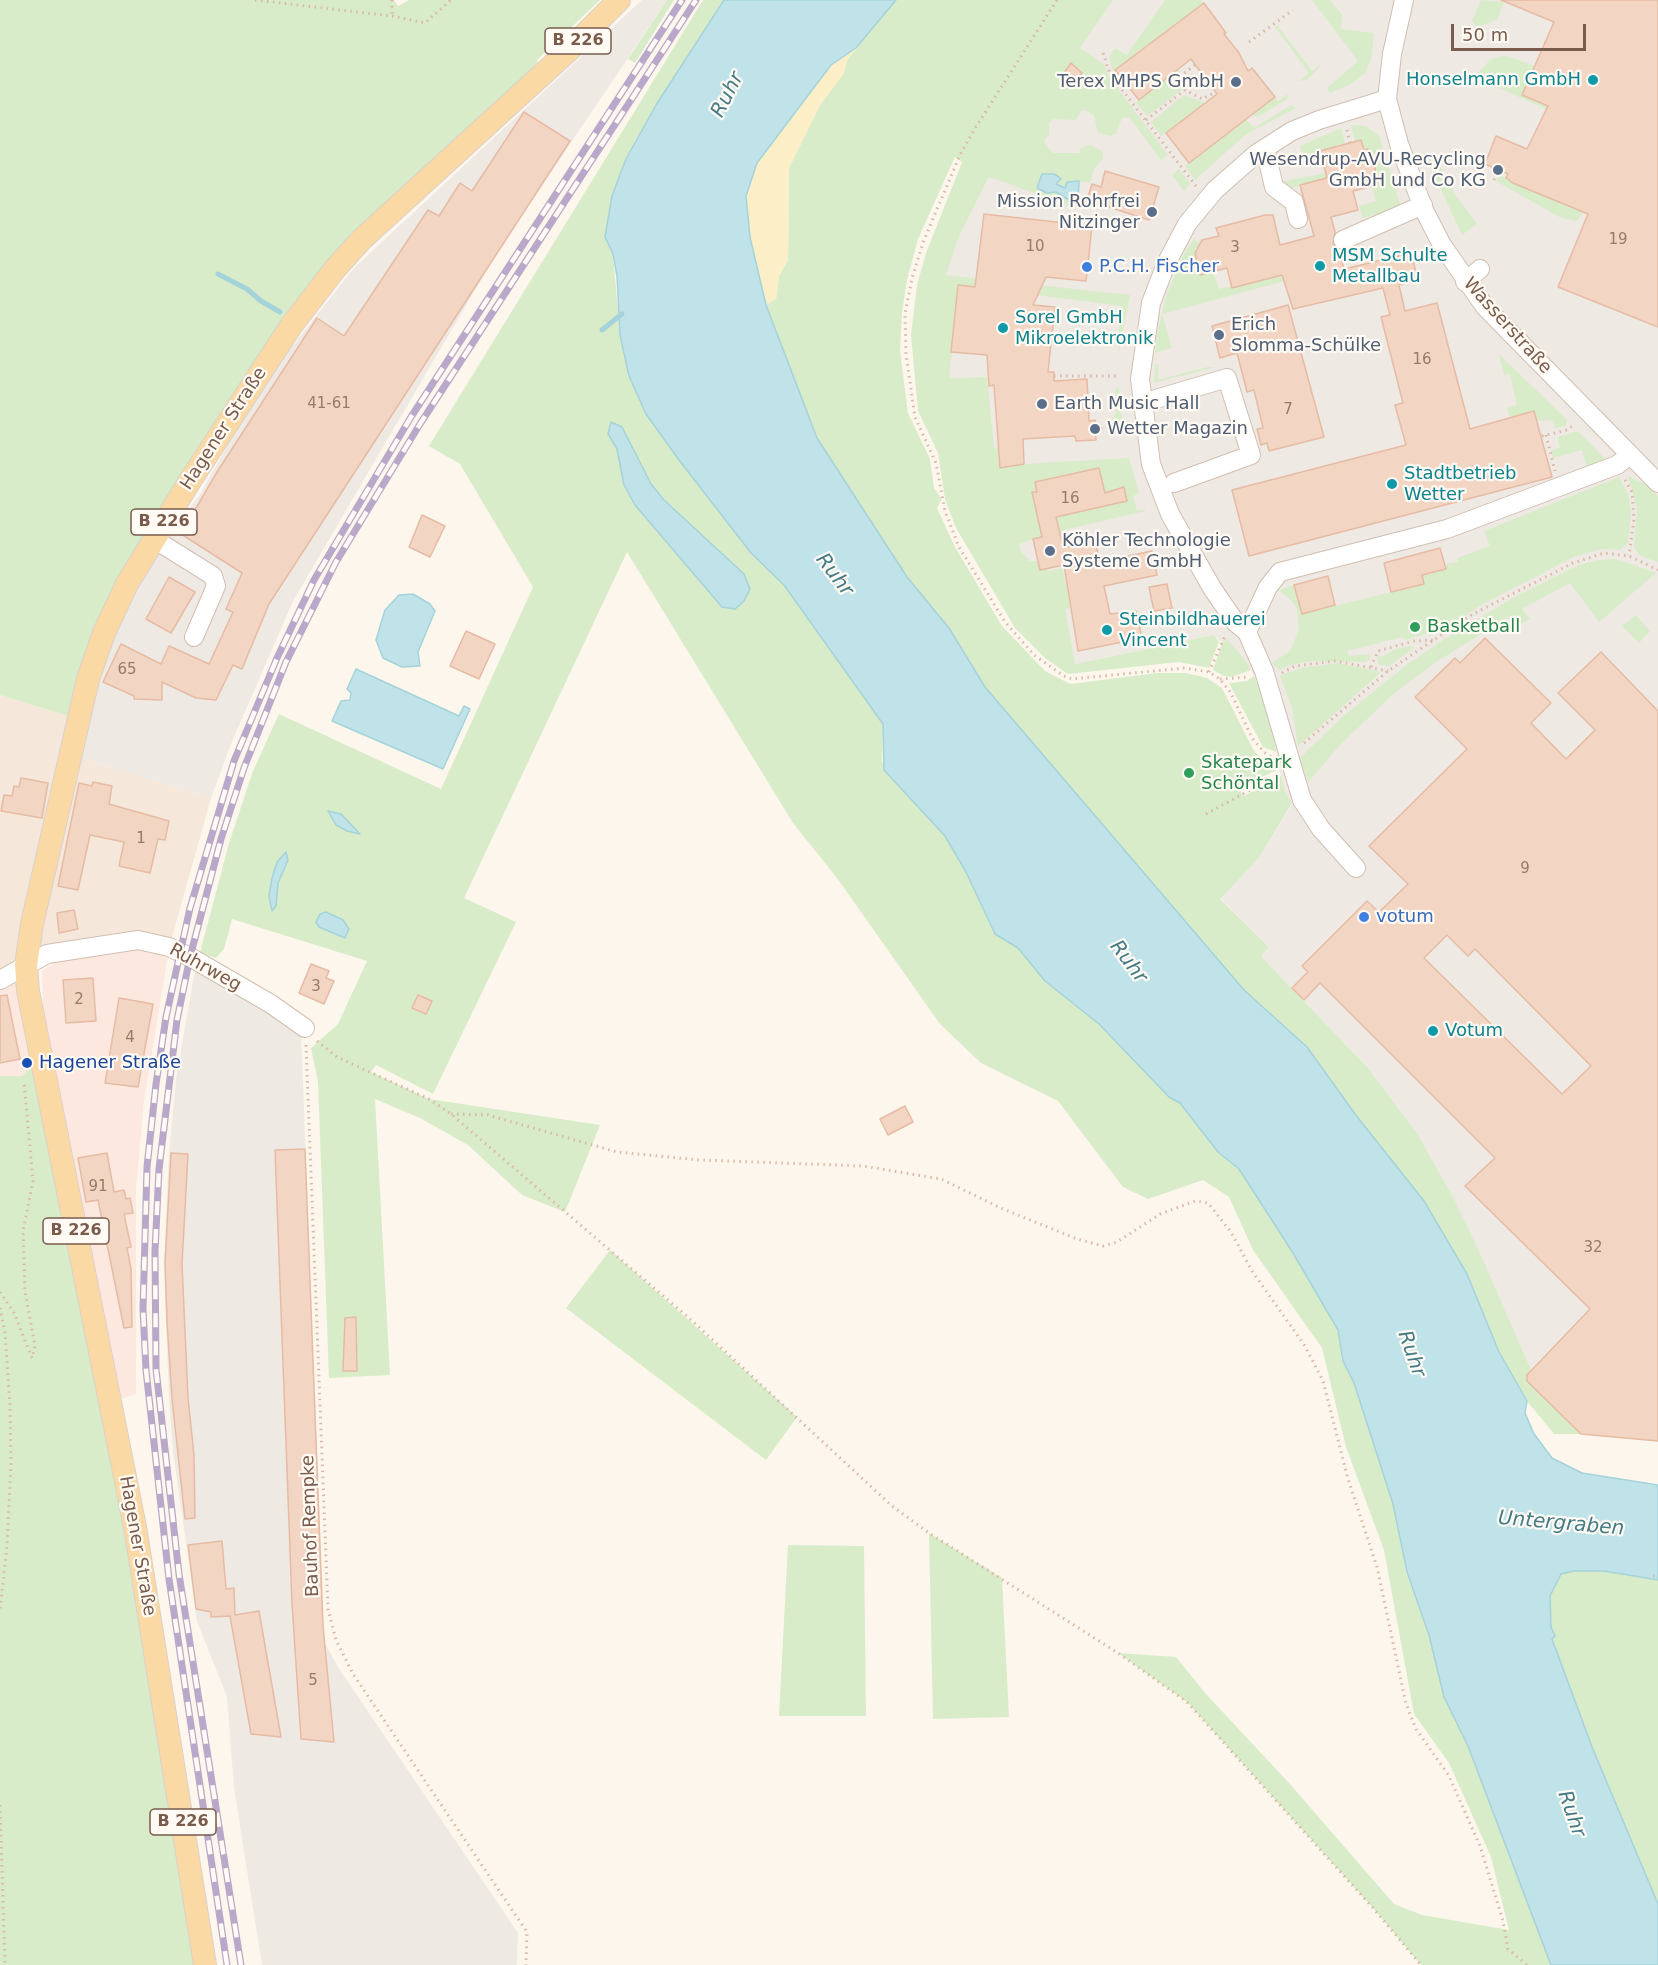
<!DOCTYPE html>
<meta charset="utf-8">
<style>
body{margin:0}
#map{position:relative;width:1658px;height:1965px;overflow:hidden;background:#fdf6ec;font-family:"DejaVu Sans",sans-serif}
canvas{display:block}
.scale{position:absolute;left:1451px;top:24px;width:135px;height:27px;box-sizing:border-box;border:3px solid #7a5c4d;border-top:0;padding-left:8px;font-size:18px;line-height:21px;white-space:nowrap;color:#7a5c4d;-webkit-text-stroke:4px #fffaf3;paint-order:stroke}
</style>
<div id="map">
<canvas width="1658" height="1965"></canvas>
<div class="scale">50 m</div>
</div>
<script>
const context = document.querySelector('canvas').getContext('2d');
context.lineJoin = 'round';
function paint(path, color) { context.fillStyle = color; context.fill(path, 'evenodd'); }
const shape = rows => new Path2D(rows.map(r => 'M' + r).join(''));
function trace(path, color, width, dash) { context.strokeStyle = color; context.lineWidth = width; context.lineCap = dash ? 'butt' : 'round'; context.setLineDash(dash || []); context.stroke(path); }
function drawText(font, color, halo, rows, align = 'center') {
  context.font = font + ' "DejaVu Sans",sans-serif'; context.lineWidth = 4.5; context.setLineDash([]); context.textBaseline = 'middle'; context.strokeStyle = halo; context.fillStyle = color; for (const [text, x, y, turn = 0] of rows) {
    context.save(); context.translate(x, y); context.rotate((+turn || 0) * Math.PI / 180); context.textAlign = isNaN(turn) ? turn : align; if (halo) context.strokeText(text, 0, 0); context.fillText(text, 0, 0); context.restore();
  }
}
paint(shape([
 [0,695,78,719,70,755,211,798,171,941,138,933,44,945,0,968]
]), '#f5e8da');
paint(shape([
 [132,947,168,955,144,1101,136,1189,136,1394,118,1400,45,1057,42,971,56,962],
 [15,981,20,991,36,1061,22,1076,0,1076,0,989]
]), '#fde8e0');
paint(shape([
 [642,0,667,0,496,254,293,601,231,744,211,798,70,755,127,584,199,496,261,386,353,269],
 [1104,0,1658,0,1658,1441,1581,1434,1527,1381,1451,1193,1417,1133,1368,1068,1261,956,1269,947,1220,898,1259,858,1292,804,1285,792,1279,769,1271,715,1265,697,1246,661,1227,640,1222,643,1214,635,1075,664,946,425,945,275,958,239,989,177,1072,43],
 [195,970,301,1030,324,1642,340,1670,518,1933,517,1965,262,1965,234,1788,227,1697,197,1621,173,1451,169,1400,164,1263,169,1153,176,1079]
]), '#efe9e4');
paint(shape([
 [0,0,394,0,398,6,409,0,600,0,538,59,535,69,347,244,127,584,78,719,0,695],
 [667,0,674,0,635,63,628,59],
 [703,0,724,0,656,105,626,159,605,237,613,254,620,335,629,376,646,414,679,460,751,553,784,585,883,724,882,762,945,836,966,872,995,934,1018,948,1045,981,1099,1024,1169,1097,1180,1103,1218,1152,1239,1169,1293,1253,1338,1330,1343,1361,1354,1383,1393,1504,1406,1572,1429,1635,1444,1697,1468,1746,1551,1965,1421,1965,1373,1908,1187,1702,1118,1653,1176,1657,1206,1694,1289,1783,1394,1904,1422,1915,1509,1930,1491,1857,1449,1763,1414,1714,1384,1550,1346,1447,1322,1348,1253,1250,1229,1197,1203,1180,1148,1199,1123,1187,1058,1101,981,1063,940,1024,837,878,793,823,627,552,464,898,516,922,433,1094,376,1065,371,1072,429,1099,600,1125,565,1212,522,1195,468,1145,420,1118,375,1099,390,1375,329,1378,318,1082,311,1048,338,1024,367,961,232,919,224,949,216,958,200,953,229,843,253,771,279,714,441,789,533,587,460,464,429,446],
 [896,0,1113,0,1080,48,1104,64,1109,77,1168,155,1161,160,1130,118,1122,118,1116,133,1111,136,1098,133,1094,116,1086,110,1081,111,1076,120,1054,119,1049,123,1049,134,1044,142,1053,153,1079,153,1080,148,1091,145,1103,152,1103,158,1094,169,1090,183,1075,181,1068,183,1065,188,1056,184,1061,179,1040,190,1063,194,1072,202,1070,206,989,177,958,239,946,275,1130,295,1119,353,1118,337,1074,332,1118,335,1121,306,959,285,949,378,987,377,994,448,998,449,1000,468,1024,464,1129,458,1139,493,1133,496,1137,511,1145,509,1145,511,1064,530,1064,544,1033,539,1019,544,1021,552,1030,561,1038,561,1049,571,1062,568,1067,590,1080,588,1088,604,1065,609,1075,664,1214,635,1219,642,1209,668,1179,662,1068,674,1045,658,1015,628,956,528,945,499,938,453,918,411,911,335,917,285,926,253,962,162,955,157,918,239,907,280,902,313,900,351,908,413,930,459,934,488,942,499,937,508,955,547,1002,626,1045,671,1070,684,1157,673,1186,673,1207,678,1222,688,1254,751,1266,762,1279,767,1279,769,1238,788,1244,796,1281,776,1285,792,1292,803,1259,858,1220,899,1269,947,1261,956,1368,1068,1417,1133,1451,1193,1479,1251,1531,1370,1527,1375,1527,1381,1581,1434,1554,1434,1527,1401,1499,1352,1424,1201,1355,1114,1307,1047,1244,990,985,687,949,628,907,577,817,438,766,305,776,299,779,276,788,260,789,168,820,105,844,73,847,60],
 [1165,0,1201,0,1204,3,1113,72,1109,57,1115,48,1127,55],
 [1312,0,1330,0,1342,15,1341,29,1374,33,1371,59,1366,72,1349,85,1330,93,1327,88,1358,61],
 [1481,0,1504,2,1497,20,1477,27,1472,21],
 [1277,25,1312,71,1323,63,1307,80,1299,81,1309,73,1275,27],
 [1504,55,1534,66,1522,95,1548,106,1546,109,1474,77,1490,60],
 [1179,68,1181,90,1147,116,1136,102],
 [1288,94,1287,99,1258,117,1252,115,1275,97,1278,101],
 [1184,95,1206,103,1161,136,1151,122],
 [1291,105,1296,108,1245,135,1195,180,1185,166,1246,119,1254,128],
 [1351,125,1366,126,1379,136,1401,207,1363,218,1359,206,1376,201,1372,187,1377,185,1375,176,1378,174,1368,150,1364,150,1355,142],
 [1341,128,1345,144,1320,152,1302,155,1300,146],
 [1434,154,1455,194,1477,224,1462,235,1433,172,1428,155],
 [1179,169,1190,184,1184,191,1172,175],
 [1326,173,1327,178,1289,189,1279,182],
 [1499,174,1513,183,1584,212,1576,221,1561,218,1496,181],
 [1196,236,1196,241,1200,243,1195,253,1200,274,1213,271,1219,289,1281,275,1271,241,1279,239,1289,280,1162,314,1172,348,1155,353,1157,334,1167,294,1184,254],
 [1499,354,1567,420,1566,426,1555,428,1552,420,1537,421,1534,412,1510,418,1507,408,1517,405,1510,374,1504,375],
 [1155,364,1158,364,1158,380,1208,367,1216,367,1154,383],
 [1119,386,1122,422,1110,423,1116,413,1115,390],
 [1578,431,1605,459,1605,461,1589,467,1586,464,1582,450,1553,458,1551,450,1560,447,1557,437],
 [1628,476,1647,485,1658,496,1658,562,1640,556,1634,547,1637,508],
 [1619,477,1628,494,1631,513,1628,543,1620,550,1602,549,1574,557,1483,604,1431,636,1426,634,1404,640,1403,637,1347,651,1349,656,1370,654,1370,659,1365,662,1310,661,1287,666,1280,670,1272,663,1290,651,1299,630,1297,609,1292,601,1279,590,1294,585,1302,614,1424,584,1422,575,1445,569,1444,564,1458,562,1457,558,1490,546,1484,531],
 [1616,559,1656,573,1599,622,1570,583,1522,609,1530,619,1520,625,1507,618,1436,662,1392,695,1340,745,1308,782,1300,758,1340,719,1405,666,1446,638,1511,599,1579,565,1599,560],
 [1636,615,1650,631,1639,643,1622,626],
 [1227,639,1246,661,1251,670,1232,677,1224,676,1213,670,1222,643],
 [1409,646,1415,647,1389,666,1379,665,1377,659,1380,655,1382,657,1393,650],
 [1338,663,1381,672,1298,746,1292,707,1280,676,1301,668],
 [1254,676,1271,715,1276,752,1263,747,1229,683,1247,681],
 [36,1061,128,1530,197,1965,0,1965,0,1076,22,1076],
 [610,1250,797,1417,766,1460,566,1308],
 [929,1533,1002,1578,1009,1717,933,1719],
 [788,1545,864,1546,866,1716,779,1716],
 [1574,1571,1604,1571,1658,1580,1658,1904,1592,1747,1552,1639,1555,1635,1551,1627,1550,1595,1561,1574]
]), '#d8ecc9');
paint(shape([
 [856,48,847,60,844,73,820,105,789,168,788,260,779,276,776,299,766,305,750,237,746,196,757,163,831,65]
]), '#fcefc7');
const water = shape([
 [724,0,896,0,856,48,831,65,757,163,746,196,750,237,766,305,817,438,907,577,949,628,985,687,1244,990,1307,1047,1355,1114,1424,1201,1467,1274,1499,1352,1527,1401,1525,1413,1534,1434,1552,1458,1582,1473,1658,1485,1658,1580,1604,1571,1574,1571,1561,1574,1550,1596,1551,1627,1555,1636,1552,1639,1592,1747,1658,1904,1658,1965,1551,1965,1468,1746,1444,1697,1429,1635,1407,1572,1393,1504,1354,1383,1343,1361,1338,1330,1293,1253,1239,1169,1218,1152,1180,1103,1169,1097,1099,1024,1045,981,1018,948,995,934,966,872,945,836,884,770,883,724,784,585,751,553,679,460,646,414,629,376,620,335,617,276,613,254,605,237,612,196,626,159,656,105,724,0],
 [1042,174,1054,174,1059,177,1061,179,1056,184,1065,188,1067,182,1079,181,1078,203,1074,203,1056,192,1047,193,1037,188,1042,174],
 [611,422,622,427,651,484,664,500,744,574,750,589,744,601,735,609,722,607,635,505,624,485,617,449,608,434,611,422],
 [413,594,430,604,435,611,418,652,420,666,402,667,383,658,376,640,385,610,399,595,413,594],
 [356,669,459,716,464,706,470,709,443,769,332,721,341,701,350,700,351,693,347,689,356,669],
 [328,811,341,814,360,834,347,831,336,825,328,811],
 [286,852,288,860,278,883,276,906,272,911,269,896,272,878,277,862,286,852],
 [326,912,343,920,349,929,345,938,319,927,316,922,320,914,326,912]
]);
paint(water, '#bfe3e8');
trace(water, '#a5d3da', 1.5);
trace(shape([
 [218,274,247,289,261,301,280,312],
 [602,330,622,314]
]), '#a5d3da', 5);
const building = shape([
 [1501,0,1658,0,1658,327,1558,287,1588,214,1513,183,1506,178,1508,174,1485,164,1496,136,1527,149,1548,106,1522,95,1554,22,1501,0],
 [1204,3,1226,33,1224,34,1239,53,1248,71,1252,68,1275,97,1189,163,1166,133,1217,94,1191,59,1139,100,1115,70,1204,3],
 [1071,63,1082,73,1073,84,1062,76,1071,63],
 [524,112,570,141,269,604,242,669,233,665,216,700,196,698,162,682,162,700,134,699,134,696,103,682,121,644,161,664,169,646,209,664,233,612,226,609,242,573,181,534,217,472,317,318,344,336,428,210,439,216,460,183,472,191,524,112],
 [1361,140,1364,150,1368,149,1371,160,1374,159,1377,185,1353,191,1358,210,1331,217,1335,232,1333,244,1339,250,1344,269,1411,253,1418,280,1399,285,1405,311,1437,303,1470,429,1534,411,1552,477,1249,556,1232,490,1406,445,1395,405,1403,403,1381,317,1390,315,1383,288,1293,309,1282,275,1232,288,1227,268,1200,275,1195,253,1202,240,1219,236,1216,228,1265,215,1273,215,1280,245,1314,236,1300,185,1327,178,1320,151,1361,140],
 [1105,171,1159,187,1149,220,1087,200,1092,184,1101,187,1105,171],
 [984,214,1092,226,1086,281,1046,277,1033,305,1055,307,1048,372,1054,372,1054,381,1087,379,1089,421,1095,420,1096,440,1076,441,1075,436,1023,439,1024,464,1000,468,994,385,989,386,987,355,951,352,958,285,975,287,984,214],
 [1288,305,1324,437,1269,451,1267,443,1261,445,1257,429,1263,428,1254,390,1247,392,1237,353,1220,358,1212,326,1288,305],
 [1099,468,1105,493,1124,487,1127,501,1056,517,1063,546,1064,548,1095,541,1100,562,1152,551,1157,575,1104,586,1110,614,1136,611,1142,638,1078,651,1064,565,1040,570,1033,539,1042,537,1032,492,1037,492,1035,482,1099,468],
 [422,515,445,526,430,557,409,547,422,515],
 [1440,548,1446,569,1422,575,1424,584,1391,592,1384,563,1440,548],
 [1328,576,1335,605,1302,614,1294,585,1328,576],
 [169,577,195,592,171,633,146,619,169,577],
 [1167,584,1172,608,1154,611,1149,587,1167,584],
 [466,631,495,644,479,679,450,666,466,631],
 [1485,638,1551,703,1531,723,1566,759,1595,730,1558,693,1601,652,1658,711,1658,1441,1581,1434,1527,1381,1527,1375,1590,1309,1465,1186,1495,1158,1320,983,1304,1000,1292,988,1308,972,1302,966,1367,901,1379,912,1408,884,1369,846,1467,749,1415,697,1455,658,1460,663,1485,638],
 [1447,935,1468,956,1475,949,1591,1066,1562,1094,1424,958,1447,935],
 [21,778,48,783,42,818,1,811,4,795,12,796,14,786,19,787,21,778],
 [93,782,112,786,109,804,169,821,165,840,158,839,150,873,119,866,124,842,90,835,78,890,58,886,79,783,92,786,93,782],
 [74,910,78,929,59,933,57,913,74,910],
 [311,964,329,971,326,978,334,981,324,1004,299,993,311,964],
 [93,978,96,1021,66,1023,63,980,93,978],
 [7,995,20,1059,0,1063,0,996,7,995],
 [418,995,432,1001,426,1014,412,1008,418,995],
 [119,998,153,1004,138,1087,105,1083,119,998],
 [905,1106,913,1122,888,1135,880,1119,905,1106],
 [305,1149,323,1626,334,1742,301,1739,292,1604,275,1150,305,1149],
 [107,1153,114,1192,124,1190,126,1199,130,1198,133,1213,124,1214,131,1247,127,1248,131,1269,132,1327,124,1328,98,1200,86,1202,78,1158,107,1153],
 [171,1153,188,1154,182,1264,188,1398,194,1455,195,1518,185,1519,172,1399,167,1322,165,1263,171,1153],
 [356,1317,357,1371,343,1371,345,1318,356,1317],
 [222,1541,226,1589,234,1588,235,1615,259,1611,281,1737,251,1734,230,1616,211,1617,211,1612,196,1609,188,1545,222,1541]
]);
paint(building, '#f3d5c3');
trace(building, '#e6bba3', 1.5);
const minor = shape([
 [1404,0,1392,54,1387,99,1399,144,1424,210,1442,245,1485,307,1658,483],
 [1265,148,1274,187,1294,202,1298,219],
 [1343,240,1423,205],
 [1465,282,1480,269],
 [1156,399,1227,378,1251,455,1174,483],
 [154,539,213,576,216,586,194,637],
 [1247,632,1268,587,1280,572,1447,529,1617,465,1630,455],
 [1356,868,1321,829,1302,800,1264,671,1247,632,1236,623,1212,588,1170,514,1151,464,1140,379,1151,303,1166,264,1187,224,1215,190,1256,154,1292,131,1319,120,1387,99],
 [0,980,47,954,138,940,169,947,190,957,271,1004,305,1028]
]);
const major = shape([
 [205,1965,135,1527,28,991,26,965,32,924,88,679,104,633,127,584,188,484,291,326,335,269,361,240,568,51,619,0]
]);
trace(minor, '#d1beb0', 20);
trace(major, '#dad1cd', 24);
trace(shape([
 [255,0,392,16,425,23,451,0],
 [392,0,392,16],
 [1057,0,974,130,960,155,924,240,912,278,905,314,906,354,915,417,936,463,945,511,959,547,1005,622,1034,655,1064,676,1072,679,1185,668,1209,672,1220,679,1231,693,1252,738,1264,752,1271,757],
 [1249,42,1293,10],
 [1103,53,1110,74,1196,186],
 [1195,65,1183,74,1185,90,1202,99,1216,92],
 [1146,120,1185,90],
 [1347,130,1350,143],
 [1494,180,1498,170],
 [1054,376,1120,376],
 [1095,429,1129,425],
 [1546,435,1555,471],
 [1542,436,1567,430,1575,424],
 [1625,480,1632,492,1634,519,1629,556],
 [1371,667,1378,651,1414,641,1433,640],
 [1209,672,1225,636],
 [1282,673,1295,666,1335,661,1388,671],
 [1220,679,1248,677],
 [1304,743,1388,671,1435,639,1473,614,1573,563,1604,553,1629,556,1658,570],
 [1206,814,1278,775],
 [317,1041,337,1057,429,1099,451,1114,689,1318,892,1506,929,1533,1118,1653,1187,1702,1373,1908,1421,1965],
 [306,1045,328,1609,336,1640,353,1674,527,1932,526,1965],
 [451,1114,488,1115,617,1152,700,1160,863,1166,941,1179,1003,1209,1077,1239,1103,1246,1117,1242,1160,1214,1195,1201,1208,1203,1231,1232,1252,1271,1305,1346,1323,1381,1348,1479,1377,1567,1406,1704,1416,1729,1449,1776,1480,1846,1503,1921,1508,1949,1527,1965],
 [0,1292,14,1313,32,1358,35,1346,25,1291,23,1231,33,1181,24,1082],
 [0,1308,5,1333,10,1405,11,1464,7,1546,0,1610],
 [1653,1576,1658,1576],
 [0,1805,5,1965]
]), '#d9b8a5', 3, [1.5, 4.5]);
trace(minor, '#fff', 18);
trace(major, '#fbd9a5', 22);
const rail = shape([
 [227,1965,169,1579,146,1370,143,1309,147,1167,156,1084,166,1017,190,908,234,761,277,658,314,580,411,417,682,0],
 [241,1965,179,1574,156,1369,155,1251,159,1169,177,1020,190,957,221,839,244,768,286,662,336,562,420,424,696,0]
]);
trace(rail, '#b9a8c9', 7);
trace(rail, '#fffaf3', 4.5, [14]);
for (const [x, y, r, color] of [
 [1593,80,6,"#0f9aa8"],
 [1236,82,6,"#5c6f8a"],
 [1498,170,6,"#5c6f8a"],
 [1152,212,6,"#5c6f8a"],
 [1320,266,6,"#0f9aa8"],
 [1087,267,6,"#3f7fe0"],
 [1003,328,6,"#0f9aa8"],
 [1219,335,6,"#5c6f8a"],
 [1042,404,6,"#5c6f8a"],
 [1095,429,6,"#5c6f8a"],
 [1392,484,6,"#0f9aa8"],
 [1050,551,6,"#5c6f8a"],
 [1415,627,6,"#2e9e5b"],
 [1107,630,6,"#0f9aa8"],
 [1189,773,6,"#2e9e5b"],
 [1364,917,6,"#3f7fe0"],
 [1433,1031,6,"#0f9aa8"],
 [27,1063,6,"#1a4fb4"]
]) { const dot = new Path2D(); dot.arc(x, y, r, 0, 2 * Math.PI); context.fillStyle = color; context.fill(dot); trace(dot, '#fffaf3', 2); }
drawText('15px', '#987a6a', null, [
 ["19",1618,240],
 ["10",1035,247],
 ["3",1235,248],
 ["16",1422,360],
 ["41-61",329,404],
 ["7",1288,410],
 ["16",1070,499],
 ["65",127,670],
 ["1",141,839],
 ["9",1525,869],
 ["3",316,987],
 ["2",79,1000],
 ["4",130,1038],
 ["91",98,1187],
 ["32",1593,1248],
 ["5",313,1681]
]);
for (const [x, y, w] of [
 [578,41,66],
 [164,522,66],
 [76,1231,66],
 [183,1822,66]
]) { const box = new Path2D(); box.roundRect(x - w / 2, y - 13, w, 26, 4.5); context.fillStyle = '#fffaf3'; context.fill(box); trace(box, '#7a5c4d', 1.5); }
drawText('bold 16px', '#7a5c4d', null, [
 ["B 226",578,41],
 ["B 226",164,522],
 ["B 226",76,1231],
 ["B 226",183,1822]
]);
drawText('18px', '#0d838f', '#fffaf3', [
 ["Honselmann GmbH",1581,80,"right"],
 ["MSM Schulte",1332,256],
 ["Metallbau",1332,277],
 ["Sorel GmbH",1015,318],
 ["Mikroelektronik",1015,339],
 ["Stadtbetrieb",1404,474],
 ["Wetter",1404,495],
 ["Steinbildhauerei",1119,620],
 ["Vincent",1119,641],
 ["Votum",1445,1031]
], 'left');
drawText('18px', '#4e5e75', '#fffaf3', [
 ["Terex MHPS GmbH",1224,82,"right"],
 ["Wesendrup-AVU-Recycling",1486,160,"right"],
 ["GmbH und Co KG",1486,181,"right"],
 ["Mission Rohrfrei",1140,202,"right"],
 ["Nitzinger",1140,223,"right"],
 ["Erich",1231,325],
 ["Slomma-Schülke",1231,346],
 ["Earth Music Hall",1054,404],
 ["Wetter Magazin",1107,429],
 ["Köhler Technologie",1062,541],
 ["Systeme GmbH",1062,562]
], 'left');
drawText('18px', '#366cbe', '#fffaf3', [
 ["P.C.H. Fischer",1099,267],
 ["votum",1376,917]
], 'left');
drawText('18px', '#7a5c4d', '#fffaf3', [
 ["Wasserstraße",1507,326,48],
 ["Hagener Straße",224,429,-57],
 ["Ruhrweg",205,968,29],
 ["Bauhof Rempke",311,1526,-92],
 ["Hagener Straße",137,1546,80]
]);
drawText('18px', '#27864d', '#fffaf3', [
 ["Basketball",1427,627],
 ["Skatepark",1201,763],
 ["Schöntal",1201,784]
], 'left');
drawText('18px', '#164399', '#fffaf3', [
 ["Hagener Straße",39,1063]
], 'left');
drawText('italic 20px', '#437c86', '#fffaf3', [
 ["Ruhr",728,95,-63],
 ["Ruhr",834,575,53],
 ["Ruhr",1128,962,53],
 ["Ruhr",1411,1354,71],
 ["Untergraben",1561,1524,5],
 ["Ruhr",1571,1814,71]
]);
</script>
